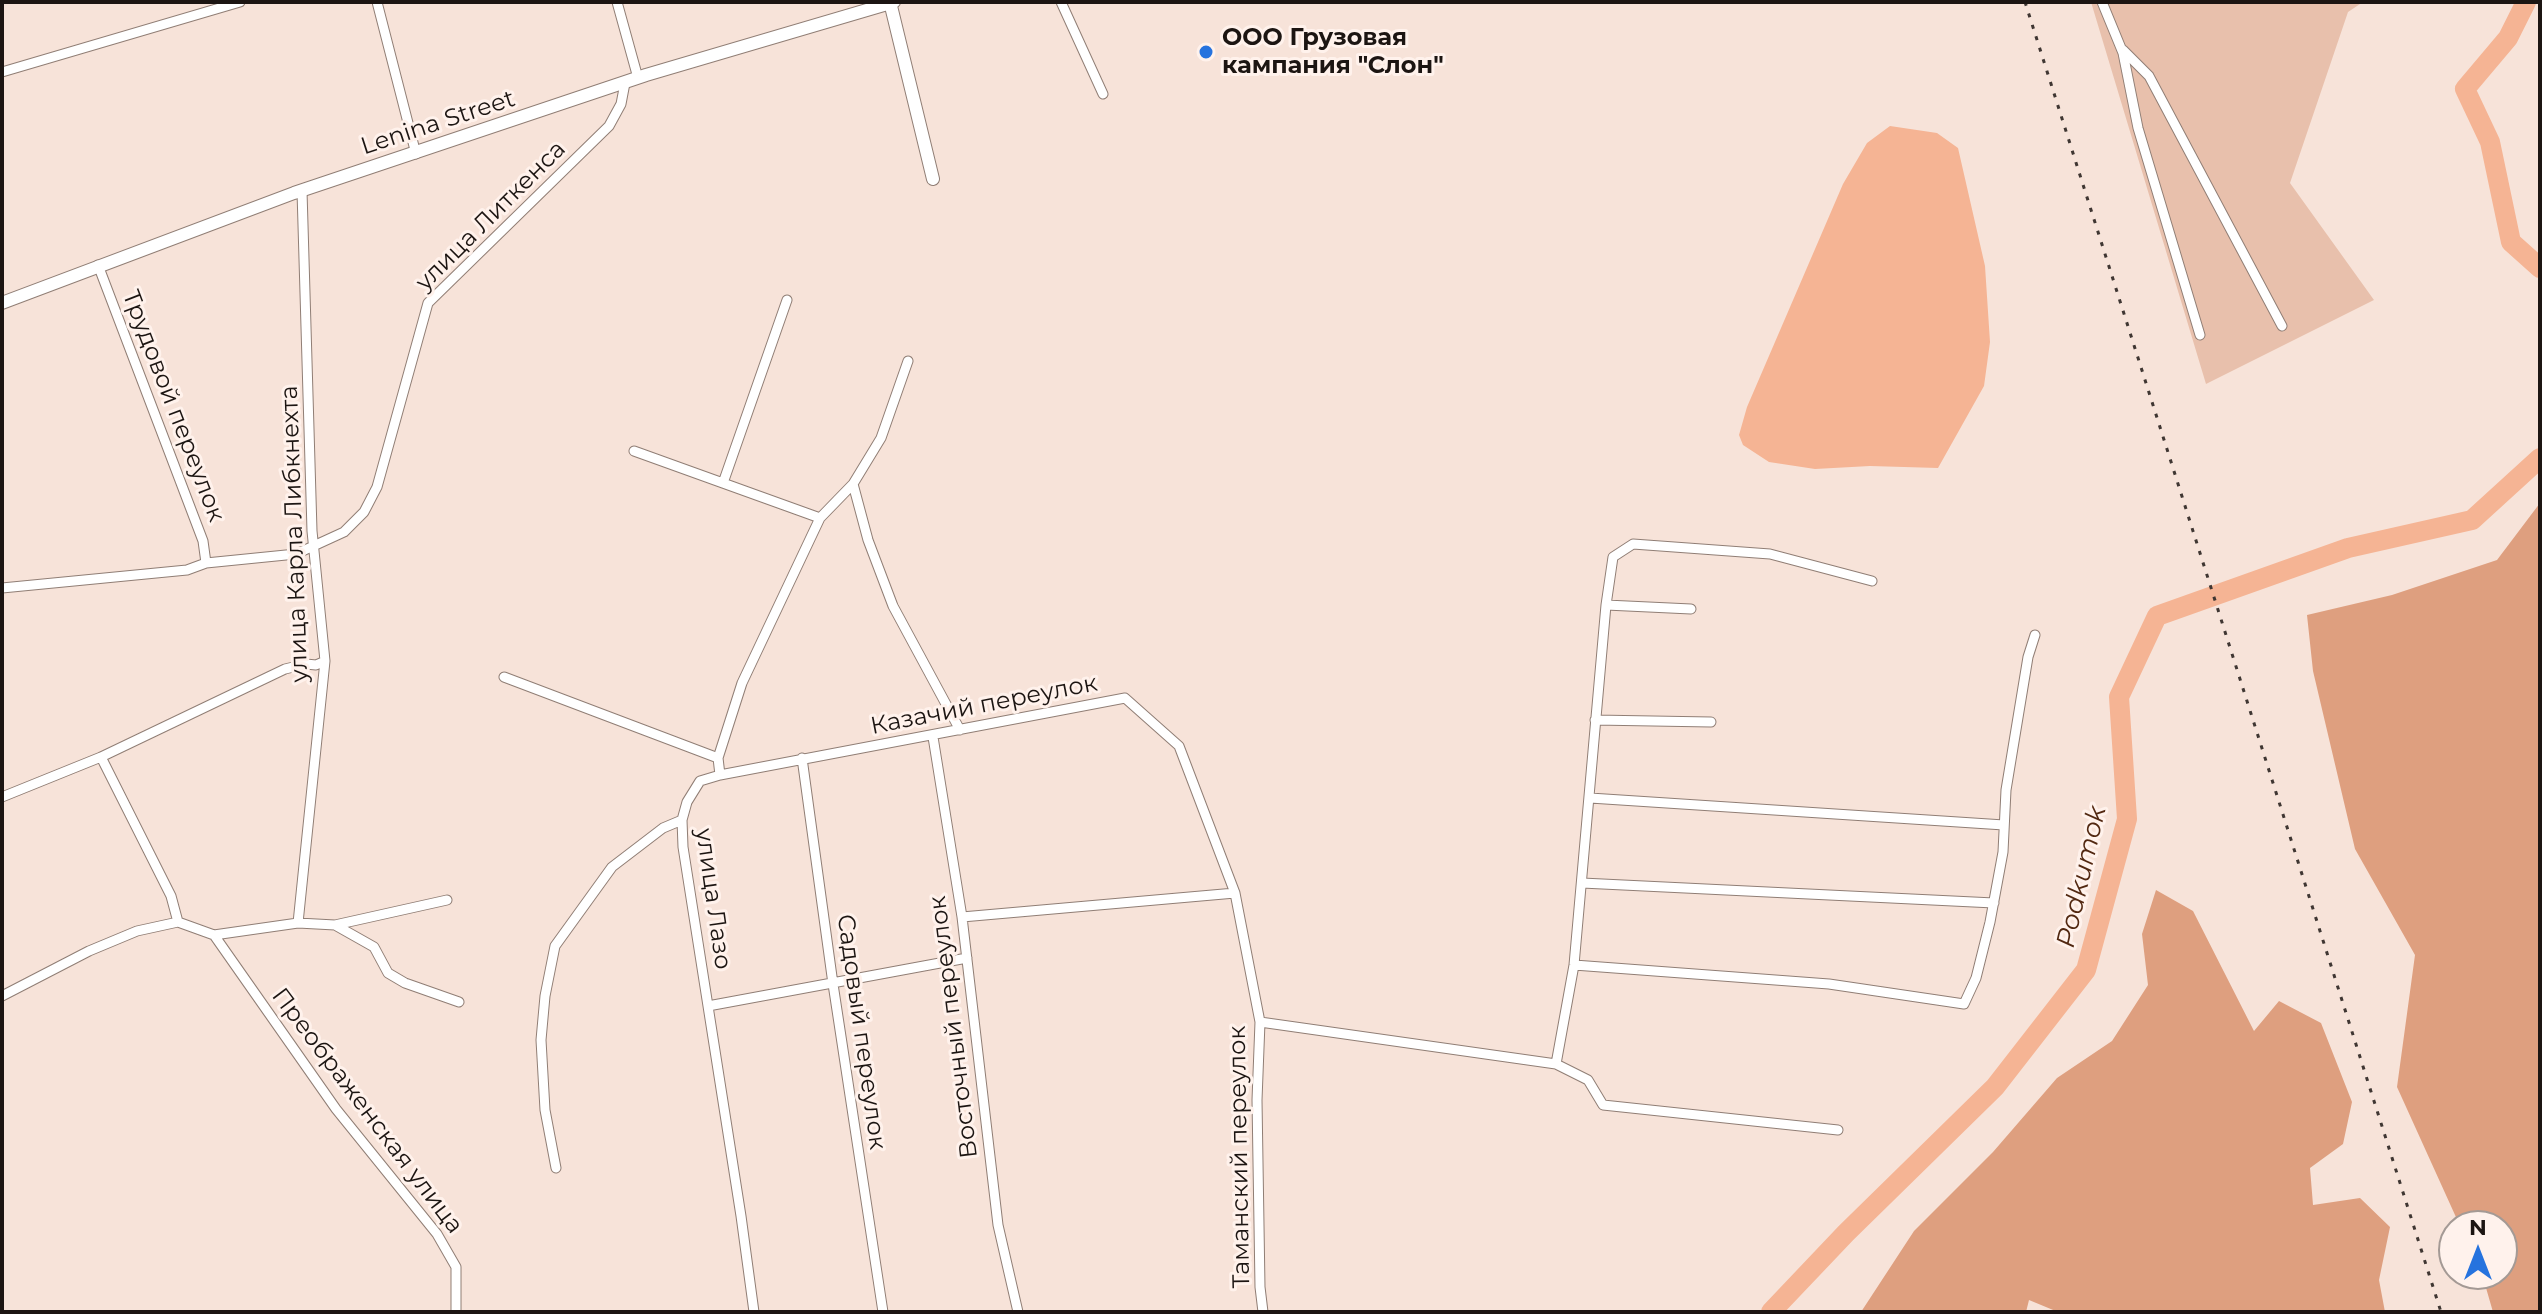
<!DOCTYPE html>
<meta charset="utf-8">
<style>
body{margin:0}
#map{position:relative;width:2542px;height:1314px;overflow:hidden;background:#f7e3d9;font-family:Montserrat,sans-serif}
canvas{display:block}
.frame{position:absolute;inset:0;border:4px solid #1c1512;pointer-events:none}
.north{position:absolute;left:2438px;top:1210px;width:80px;height:80px;box-sizing:border-box;background:#fff2ec;border:2px solid #a49a95;border-radius:50%;rotate:0deg;font-size:22px;font-weight:700;line-height:32px;text-align:center;color:#1c1512}
.north::after{content:'';display:block;margin:auto;width:28px;height:36px;background:#2673de;clip-path:polygon(50% 0,100% 100%,50% 72%,0 100%)}
</style>
<div id="map">
<canvas width="2542" height="1314"></canvas>
<div class="frame"></div>
<div class="north">N</div>
</div>
<script>
const context = document.querySelector('canvas').getContext('2d');
context.lineJoin = 'round';
function paint(path, color) { context.fillStyle = color; context.fill(path, 'evenodd'); }
const shape = rows => new Path2D(rows.map(r => 'M' + r).join(''));
function trace(path, color, width, dash) { context.strokeStyle = color; context.lineWidth = width; context.lineCap = dash ? 'butt' : 'round'; context.setLineDash(dash || []); context.stroke(path); }
function drawText(font, color, halo, rows, align = 'center') {
  context.font = font + ' Montserrat,sans-serif'; context.lineWidth = 6; context.setLineDash([]); context.textBaseline = 'middle'; context.strokeStyle = halo; context.fillStyle = color; for (const [text, x, y, turn = 0] of rows) {
    context.save(); context.translate(x, y); context.rotate((+turn || 0) * Math.PI / 180); context.textAlign = isNaN(turn) ? turn : align; if (halo) context.strokeText(text, 0, 0); context.fillText(text, 0, 0); context.restore();
  }
}
paint(shape([
 [2091,2,2363,2,2348,12,2290,183,2374,300,2206,384]
]), '#e8c0ac');
paint(shape([
 [2540,503,2540,1312,2493,1312,2482,1274,2502,1274,2502,1226,2460,1226,2397,1087,2415,955,2355,849,2313,671,2307,615,2392,595,2497,560],
 [2156,890,2193,911,2254,1031,2279,1001,2321,1023,2352,1102,2343,1144,2310,1168,2313,1205,2360,1198,2390,1227,2379,1280,2385,1312,2058,1312,2029,1300,2026,1312,1861,1312,1914,1231,1993,1152,2057,1078,2112,1041,2148,985,2142,934]
]), '#de9f7f');
paint(shape([
 [1890,126,1937,133,1958,148,1985,266,1990,342,1984,386,1938,468,1870,466,1815,469,1769,462,1743,445,1739,435,1747,407,1843,184,1867,143]
]), '#f5b494');
trace(shape([
 [2526,2,2508,38,2465,89,2490,142,2511,242,2540,268],
 [1771,1312,1846,1233,1995,1087,2086,970,2127,819,2119,697,2157,616,2348,548,2472,520,2540,458]
]), '#f5b494', 20);
const street = shape([
 [377,2,416,154],
 [617,2,638,78],
 [1061,2,1103,94],
 [2102,2,2123,53,2138,128,2200,335],
 [2123,50,2149,76,2282,326],
 [2,72,240,2],
 [98,265,203,541,206,563],
 [634,451,820,518],
 [723,483,787,300],
 [853,484,868,540,893,606,960,730],
 [2,588,187,570,206,563,296,554,344,532,364,512,377,487,428,303,609,126,621,104,625,83],
 [1606,605,1691,609],
 [504,677,718,758],
 [1595,720,1711,722],
 [933,737,962,917,998,1225,1018,1312],
 [101,757,171,896,178,922],
 [802,758,833,984,883,1312],
 [720,775,1125,698,1179,746,1235,893],
 [2,797,101,757,285,669,306,664,316,665,325,661],
 [1590,798,2004,825],
 [1582,883,1994,903],
 [962,917,1235,893,1260,1022,1257,1100,1260,1287,1263,1312],
 [178,922,214,935,336,1109,437,1234,456,1267,456,1312],
 [298,923,325,661,312,531,302,191],
 [335,925,374,947,388,973,405,983,459,1002],
 [214,935,298,923,335,925,447,900],
 [1574,965,1829,984,1964,1004,1976,978,1990,922,2003,852,2006,790,2028,657,2035,635],
 [2,996,89,951,137,931,178,922],
 [708,1006,967,958],
 [1260,1022,1556,1064,1574,965,1606,605,1613,557,1633,544,1770,554,1872,581],
 [1556,1064,1588,1080,1603,1105,1838,1130],
 [556,1168,545,1110,541,1040,545,996,555,946,612,867,663,828,682,820],
 [754,1312,741,1216,683,847,682,820,687,802,700,781,720,775,718,758,742,683,820,518,853,484,881,438,908,361]
]);
const secondary = shape([
 [890,2,933,179],
 [2,303,294,193,646,75,894,2]
]);
trace(street, '#907e75', 11);
trace(secondary, '#907e75', 14);
trace(street, '#fff', 9);
trace(secondary, '#fff', 12);
trace(shape([
 [2025,2,2441,1312]
]), '#3f3632', 3, [4, 8]);
for (const [x, y, r, color] of [
 [1206,52,8,"#2673de"]
]) { const dot = new Path2D(); dot.arc(x, y, r, 0, 2 * Math.PI); context.fillStyle = color; context.fill(dot); trace(dot, '#fff2ec', 3); }
drawText('bold 24px', '#1c1512', '#fff2ec', [
 ["ООО Грузовая",1222,38],
 ["кампания \"Слон\"",1222,66]
], 'left');
drawText('24px', '#1c1512', '#fff2ec', [
 ["Lenina Street",438,123,-18],
 ["улица Литкенса",491,216,-45],
 ["Трудовой переулок",173,406,69],
 ["улица Карла Либкнехта",295,534,-92],
 ["Казачий переулок",984,705,-11],
 ["улица Лазо",713,899,82],
 ["Восточный переулок",954,1027,-97],
 ["Садовый переулок",861,1032,82],
 ["Преображенская улица",367,1111,53],
 ["Таманский переулок",1240,1157,-91]
]);
drawText('italic 26px', '#522811', '#fff2ec', [
 ["Podkumok",2082,877,-77]
]);
</script>
